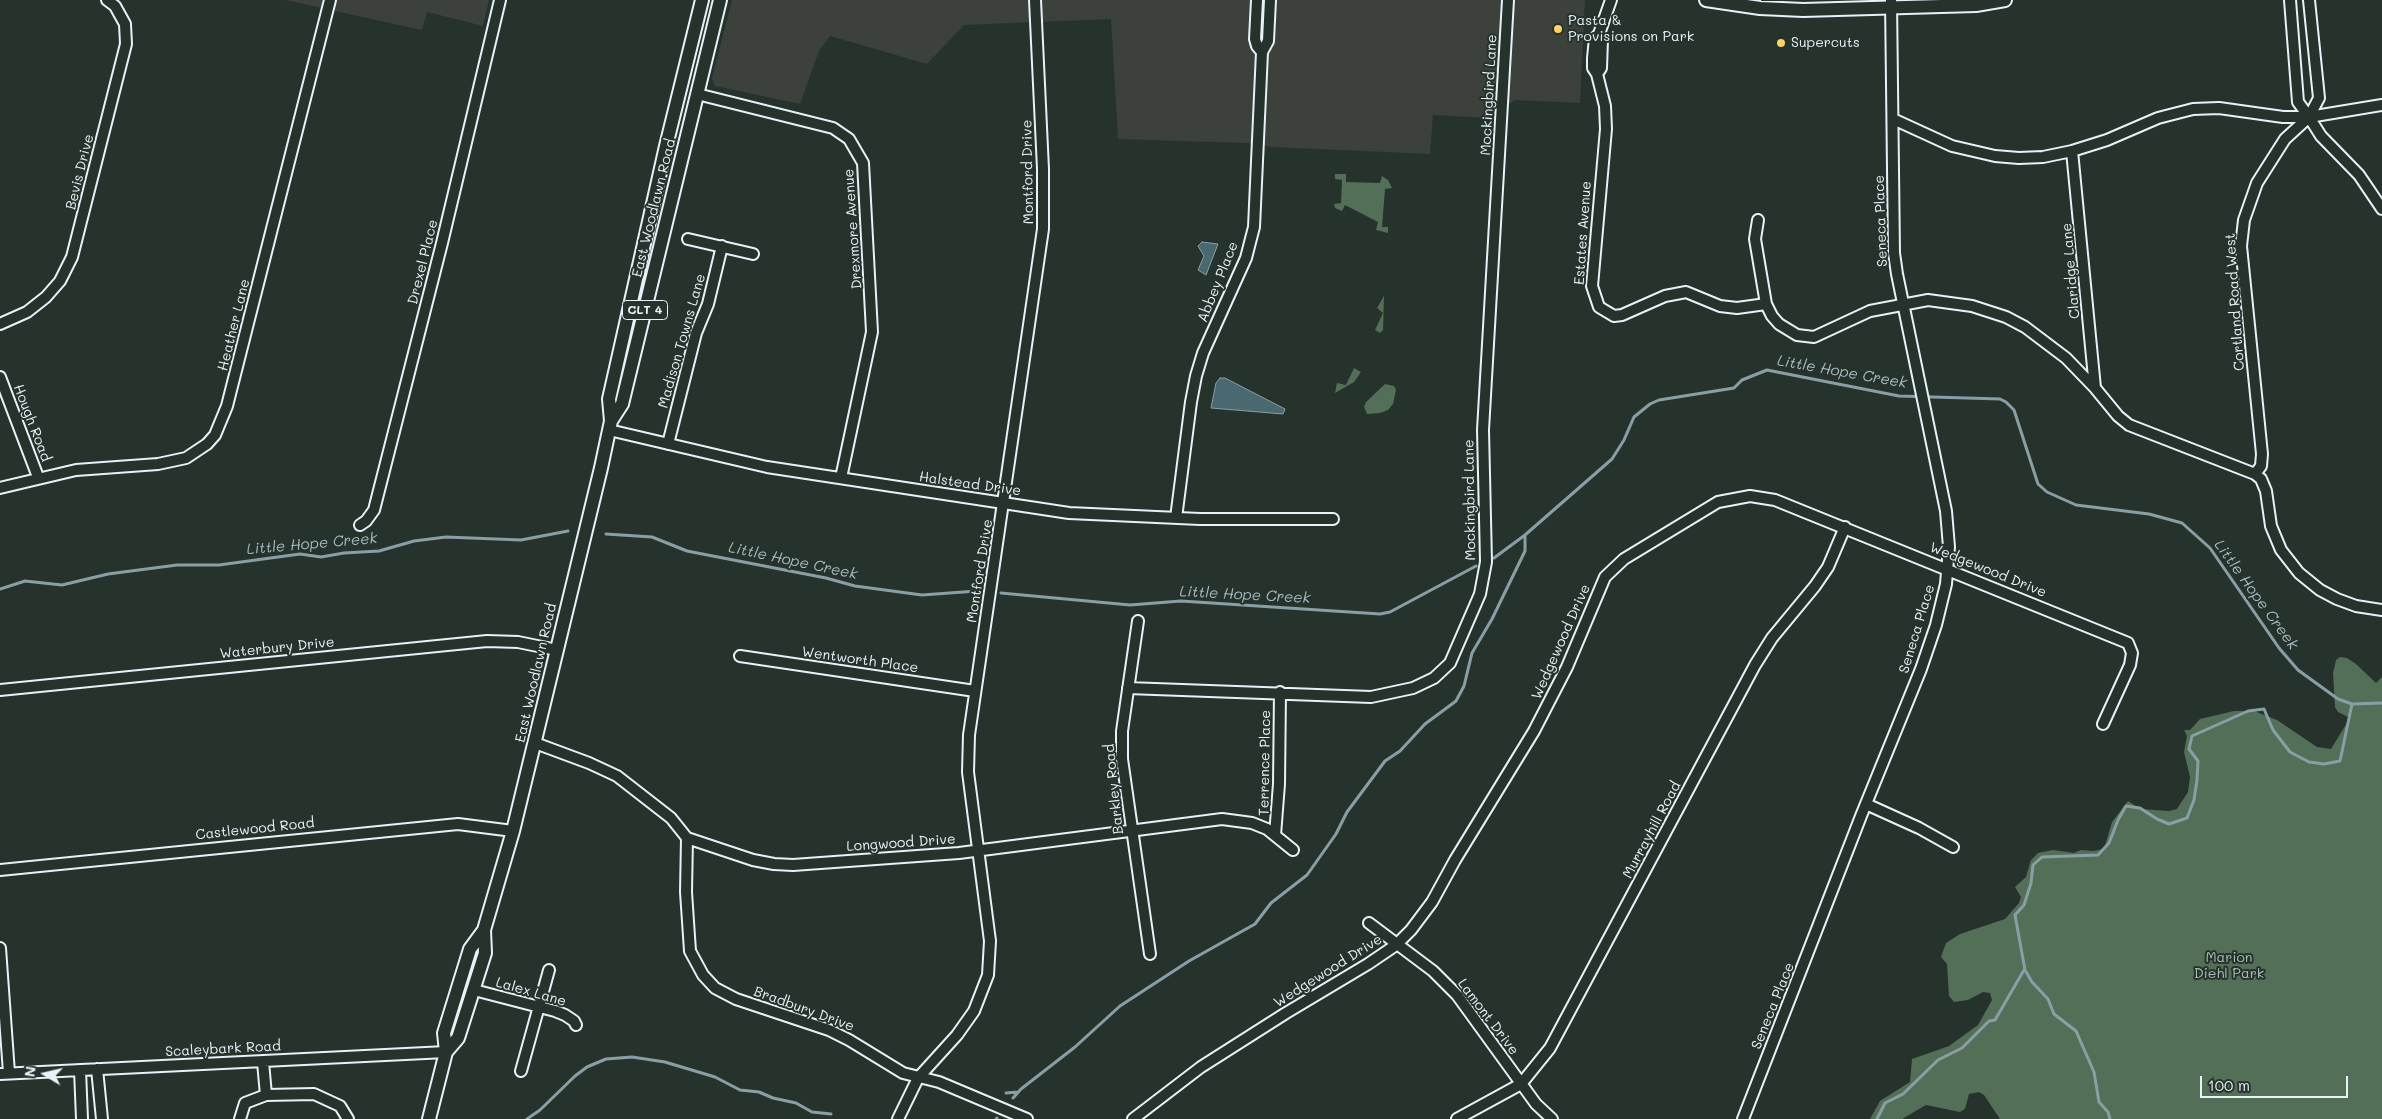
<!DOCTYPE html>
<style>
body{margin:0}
#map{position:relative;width:2382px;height:1119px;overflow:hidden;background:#26332d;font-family:Mali,sans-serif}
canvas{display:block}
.north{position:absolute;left:20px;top:1049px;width:50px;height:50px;-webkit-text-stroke:4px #26332d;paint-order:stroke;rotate:279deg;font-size:14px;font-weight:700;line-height:20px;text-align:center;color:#e8f1f8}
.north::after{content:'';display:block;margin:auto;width:18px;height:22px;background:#e8f1f8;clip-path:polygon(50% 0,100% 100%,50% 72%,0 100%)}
.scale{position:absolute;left:2200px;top:1076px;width:148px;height:22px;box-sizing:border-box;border:2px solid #e8f1f8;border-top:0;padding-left:6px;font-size:15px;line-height:18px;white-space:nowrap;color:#e8f1f8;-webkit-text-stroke:4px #26332d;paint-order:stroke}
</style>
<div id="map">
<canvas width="2382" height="1119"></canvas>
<div class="north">N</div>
<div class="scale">100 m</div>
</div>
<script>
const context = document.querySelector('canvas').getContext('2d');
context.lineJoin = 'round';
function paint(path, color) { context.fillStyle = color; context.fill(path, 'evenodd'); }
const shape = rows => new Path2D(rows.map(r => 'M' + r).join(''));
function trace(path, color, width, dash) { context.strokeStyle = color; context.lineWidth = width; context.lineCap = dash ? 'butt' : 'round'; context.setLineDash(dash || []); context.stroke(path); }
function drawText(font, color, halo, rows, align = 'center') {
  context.font = font + ' Mali,sans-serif'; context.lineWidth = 4; context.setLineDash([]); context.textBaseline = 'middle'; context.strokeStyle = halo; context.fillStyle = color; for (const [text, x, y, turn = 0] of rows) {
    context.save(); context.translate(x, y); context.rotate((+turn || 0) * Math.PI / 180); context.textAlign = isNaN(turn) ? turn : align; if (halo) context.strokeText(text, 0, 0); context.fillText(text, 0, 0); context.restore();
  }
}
paint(shape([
 [285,0,489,0,483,26,427,12,422,30],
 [732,0,1585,0,1580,103,1515,100,1491,118,1433,115,1430,154,1272,147,1247,143,1118,139,1111,19,964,25,927,64,830,36,819,51,800,104,715,86,712,78]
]), '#3c413b');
paint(shape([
 [1335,174,1346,174,1346,182,1380,183,1382,176,1388,180,1392,188,1385,189,1382,227,1388,227,1388,233,1376,230,1378,222,1345,205,1342,211,1335,208,1334,204,1341,203,1342,180,1335,179],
 [1384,296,1383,330,1380,333,1375,330,1383,313,1377,308],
 [1354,368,1361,372,1354,382,1335,393,1337,383,1346,385],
 [1385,384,1394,386,1396,390,1393,404,1388,410,1380,413,1367,414,1364,407,1366,402],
 [2340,657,2347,658,2356,664,2376,683,2382,677,2382,1119,2000,1119,1984,1095,1979,1092,1969,1094,1965,1109,1960,1112,1926,1105,1902,1119,1870,1119,1880,1101,1910,1082,1912,1059,1949,1046,1978,1025,1992,1000,1990,993,1983,992,1968,1000,1954,1002,1949,996,1947,964,1941,957,1946,943,1960,934,2005,919,2019,903,2021,897,2015,887,2026,877,2031,860,2038,853,2053,850,2074,853,2081,850,2093,851,2104,849,2112,822,2128,801,2140,809,2169,811,2177,809,2188,792,2190,777,2184,752,2187,736,2184,730,2190,730,2200,719,2234,711,2254,711,2277,720,2317,747,2331,749,2350,718,2338,712,2335,707,2333,673,2336,660]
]), '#536f57');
const water = shape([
 [1202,242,1218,244,1206,275,1198,270,1204,256,1198,246,1202,242],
 [1220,378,1225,378,1285,409,1283,414,1211,408,1216,383,1220,378]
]);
paint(water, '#496870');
trace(water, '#899fa6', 1);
trace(shape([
 [606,534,652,537,687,551,826,578,855,586,922,595,977,591],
 [1494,558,1525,535,1612,459,1624,440,1634,417,1650,404,1659,400,1734,388,1742,380,1767,370,1899,396,2000,399,2006,402,2014,410,2038,484,2047,492,2076,505,2149,514,2182,523,2210,548,2279,648,2298,670,2338,699,2352,704,2382,703],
 [0,589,25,581,62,585,108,574,177,565,219,565,300,554,321,557,344,553,379,551,414,541,446,537,521,540,568,531],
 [1001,593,1130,605,1181,601,1380,614,1390,612,1476,566],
 [1006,1093,1018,1092],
 [1013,1098,1021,1089,1075,1047,1120,1006,1189,961,1255,924,1271,903,1307,875,1336,834,1347,812,1385,761,1400,751,1425,724,1456,701,1464,686,1472,653,1492,619,1525,551,1525,535],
 [527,1119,540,1110,575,1076,587,1067,606,1059,632,1057,665,1062,715,1077,740,1090,759,1092,773,1098,796,1103,812,1112,831,1114],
 [996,1119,997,1118],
 [1877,1119,1885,1103,1903,1094,1938,1060,1962,1048,1989,1021,1995,1020,2024,970],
 [2110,1119,2108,1112,2099,1102,2094,1072,2076,1031,2054,1014,2048,999,2032,982,2025,970,2015,915,2024,905,2031,883,2033,865,2042,857,2098,855,2109,843,2118,820,2126,806,2140,808,2157,819,2169,824,2187,818,2194,800,2197,780,2198,761,2189,749,2192,736,2248,711,2264,709,2273,730,2290,752,2309,762,2324,764,2340,761,2352,704]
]), '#899fa6', 3);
const minor = shape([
 [1257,0,1255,39,1257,46,1262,52,1268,41,1270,0],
 [1611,0,1599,34,1595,38,1593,58,1593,68,1597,74,1605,106,1606,129,1592,286,1599,307,1614,316,1622,315,1665,296,1686,292,1720,306,1737,308,1766,304],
 [2290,0,2298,102,2309,117,2319,98,2309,0],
 [1597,74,1601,68,1602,40,1599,34],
 [697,94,833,128,849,139,863,163,872,332,841,478],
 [1893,119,1952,146,1995,156,2019,158,2043,157,2072,151,2107,140,2158,118,2193,109,2219,108,2283,117,2309,117,2382,105],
 [2072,151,2095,388],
 [1758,220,1755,239,1766,304,1772,316,1779,324,1797,335,1814,337,1870,311,1928,300,1972,306,2006,317,2025,327,2066,358,2095,388,2118,416,2129,425,2255,474,2261,479,2266,491,2271,526,2281,550,2299,573,2320,590,2337,599,2356,606,2382,610],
 [688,239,753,254],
 [0,324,27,312,46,297,60,281,72,257,126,44,125,24,115,6,107,0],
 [0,377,38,477],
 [609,430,767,467,1069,513,1200,519,1333,519],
 [668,444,696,333,708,304,722,246],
 [2255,474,2261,466,2262,454,2241,246,2244,220,2257,183,2285,139,2309,117,2321,136,2359,175,2382,209],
 [0,488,76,470,158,464,186,458,207,444,215,435,227,406,330,0],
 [1176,518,1191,402,1196,376,1203,353,1246,258,1254,227,1262,52],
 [360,525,366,521,374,510,442,243,500,0],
 [1138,621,1122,731,1122,759,1150,954],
 [740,656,975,691],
 [1128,688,1371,697,1413,688,1434,678,1450,663,1480,594,1486,562,1483,430,1508,0],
 [0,690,487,641,518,642,557,650],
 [535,743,589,763,617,776,671,818,687,838,753,860,774,864,793,865,959,853,1222,819,1252,823,1267,829,1293,850],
 [1866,804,1919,828,1953,847],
 [1275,835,1279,784,1280,692],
 [687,838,686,892,690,951,703,975,715,988,736,999,829,1030,849,1040,903,1073,939,1082,1027,1119],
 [0,870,458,824,513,831],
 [1369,923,1433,971,1457,995,1536,1104,1552,1119],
 [0,948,9,1073],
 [474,990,555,1011,565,1015,574,1021,576,1025],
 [97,1069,102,1119],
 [80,1070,82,1119],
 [521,1071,549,970],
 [0,1074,446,1052],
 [266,1095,314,1094,340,1106,348,1119],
 [240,1119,245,1103,266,1095,263,1062],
 [898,1119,918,1078,957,1035,974,1011,988,975,990,941,968,772,969,735,1043,229,1043,169,1035,0],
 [1133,1119,1201,1067,1286,1013,1368,964,1396,945,1411,930,1432,902,1455,860,1534,731,1567,667,1605,577,1624,559,1718,502,1750,496,1775,500,2128,643,2132,653,2130,665,2103,724],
 [1457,1119,1521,1084,1550,1048,1755,665,1772,638,1815,586,1828,567,1845,527],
 [1743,1119,1861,816,1921,669,1936,625,1946,584,1949,547,1946,511,1897,274,1894,253,1891,0]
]);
const major = shape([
 [1706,0,1760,8,1803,10,1976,5,2005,0],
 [611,421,622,404,720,0],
 [446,1052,444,1033,470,949,484,930],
 [429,1119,446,1052,458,1038,485,953,484,930,513,831,601,468,611,421,609,399,666,146,702,0]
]);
trace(minor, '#e8f1f8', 14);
trace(major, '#e8f1f8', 16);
trace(minor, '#26332d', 10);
trace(major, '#26332d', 12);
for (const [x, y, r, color] of [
 [1558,29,5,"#ffd166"],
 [1781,43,5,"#ffd166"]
]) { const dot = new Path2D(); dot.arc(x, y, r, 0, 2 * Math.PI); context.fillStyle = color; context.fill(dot); trace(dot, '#26332d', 2); }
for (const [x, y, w] of [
 [645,310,45]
]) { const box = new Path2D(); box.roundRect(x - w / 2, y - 9.5, w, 19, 4); context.fillStyle = '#26332d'; context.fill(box); trace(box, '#e8f1f8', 1); }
drawText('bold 12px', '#e8f1f8', null, [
 ["CLT 4",645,310]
]);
drawText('14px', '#e8f1f8', '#26332d', [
 ["Pasta &",1568,21],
 ["Provisions on Park",1568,37],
 ["Supercuts",1791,43]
], 'left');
drawText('14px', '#e8f1f8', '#26332d', [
 ["Mockingbird Lane",1489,95,-87],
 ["Bevis Drive",80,172,-76],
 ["Montford Drive",1028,172,-91],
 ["East Woodlawn Road",654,208,-76],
 ["Seneca Place",1881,221,-92],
 ["Drexmore Avenue",853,229,-94],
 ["Estates Avenue",1583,233,-86],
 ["Drexel Place",423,262,-76],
 ["Claridge Lane",2071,271,-95],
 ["Abbey Place",1218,282,-68],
 ["Cortland Road West",2235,302,-94],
 ["Heather Lane",234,325,-76],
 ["Madison Towns Lane",682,341,-74],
 ["Hough Road",32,423,69],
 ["Halstead Drive",970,484,8],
 ["Mockingbird Lane",1470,500,-91],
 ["Wedgewood Drive",1988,570,22],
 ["Montford Drive",980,571,-81],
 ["Seneca Place",1917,629,-73],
 ["Wedgewood Drive",1561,642,-66],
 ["Waterbury Drive",277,648,-6],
 ["Wentworth Place",860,660,8],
 ["East Woodlawn Road",536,673,-77],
 ["Terrence Place",1265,763,-89],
 ["Barkley Road",1114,789,-96],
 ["Castlewood Road",255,829,-6],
 ["Murrayhill Road",1652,830,-62],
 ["Longwood Drive",901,843,-4],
 ["Wedgewood Drive",1328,971,-32],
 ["Lalex Lane",531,992,16],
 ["Seneca Place",1773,1006,-68],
 ["Bradbury Drive",804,1009,20],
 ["Lamont Drive",1488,1017,53],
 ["Scaleybark Road",223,1049,-3]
]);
drawText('14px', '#acbdb8', '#26332d', [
 ["Marion",2229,958],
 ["Diehl Park",2229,974]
]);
drawText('italic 15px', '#a8bac2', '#26332d', [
 ["Little Hope Creek",1842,372,10],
 ["Little Hope Creek",312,544,-5],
 ["Little Hope Creek",793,561,12],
 ["Little Hope Creek",1245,595,3],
 ["Little Hope Creek",2256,595,54]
]);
</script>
